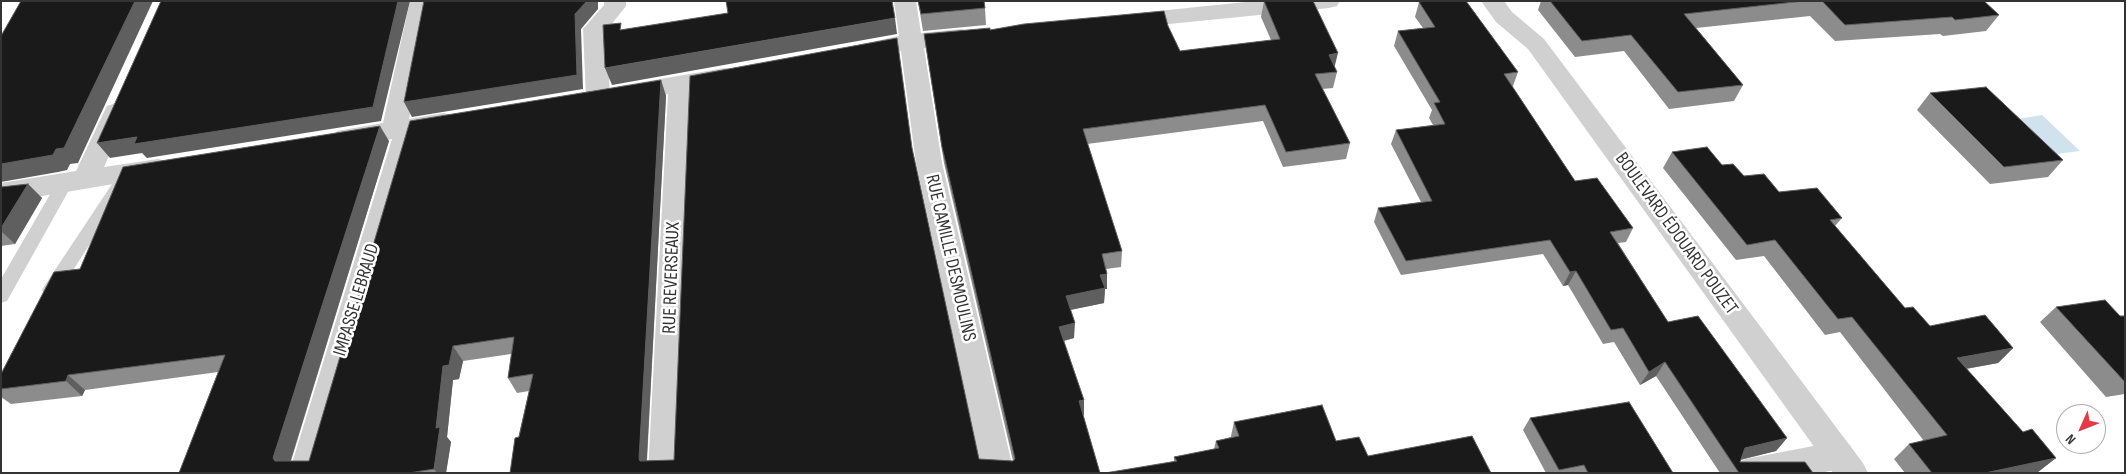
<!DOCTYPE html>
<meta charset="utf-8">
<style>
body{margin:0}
#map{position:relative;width:2126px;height:474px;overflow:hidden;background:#fff;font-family:"Sofia Sans Condensed",sans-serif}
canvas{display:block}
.frame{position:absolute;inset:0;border:2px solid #333;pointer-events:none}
.north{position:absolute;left:2056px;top:404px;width:50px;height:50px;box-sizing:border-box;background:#fff;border:1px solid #adadad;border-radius:50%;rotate:226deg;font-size:14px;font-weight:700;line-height:20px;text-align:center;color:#333}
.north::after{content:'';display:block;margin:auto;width:18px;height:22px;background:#e63946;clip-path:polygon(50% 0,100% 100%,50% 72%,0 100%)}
</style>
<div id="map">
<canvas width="2126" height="474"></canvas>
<div class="frame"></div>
<div class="north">N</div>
</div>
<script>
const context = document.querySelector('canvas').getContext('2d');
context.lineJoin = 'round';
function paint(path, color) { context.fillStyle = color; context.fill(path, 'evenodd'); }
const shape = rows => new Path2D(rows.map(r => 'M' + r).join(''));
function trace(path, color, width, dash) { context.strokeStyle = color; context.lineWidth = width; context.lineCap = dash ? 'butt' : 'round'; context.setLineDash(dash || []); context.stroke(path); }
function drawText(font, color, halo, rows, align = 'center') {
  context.font = font + ' "Sofia Sans Condensed",sans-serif'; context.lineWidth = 5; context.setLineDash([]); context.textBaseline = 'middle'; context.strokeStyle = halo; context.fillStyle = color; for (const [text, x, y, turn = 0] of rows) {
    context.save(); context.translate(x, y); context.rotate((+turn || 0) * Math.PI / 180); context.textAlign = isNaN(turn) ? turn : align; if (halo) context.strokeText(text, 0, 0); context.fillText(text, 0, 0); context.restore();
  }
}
paint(shape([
 [2042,115,2080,151,2056,154,2018,119]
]), '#cfe2ee');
paint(shape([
 [122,176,128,178,130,182,57,295,51,297,45,295,42,290,45,285,116,178,122,176],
 [65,177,71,179,73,183,7,301,1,303,1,279,59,179,65,177]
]), '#d0d0d0');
paint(shape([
 [410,1,432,1,409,119,444,113,453,116,457,122,453,128,418,135,321,473,289,473,392,139,346,146,337,143,333,137,337,131,383,123,410,1],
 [604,1,626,1,626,6,607,30,610,97,607,103,598,105,589,103,586,97,583,29,604,5,604,1],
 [894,1,916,1,921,33,962,29,970,32,974,37,970,42,962,45,924,48,942,163,1014,473,982,473,916,163,901,51,861,59,853,56,849,51,853,46,899,36,894,1],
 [1255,1,1340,1,1337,6,1329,8,1129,28,1121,26,1117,21,1121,16,1129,14,1255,1],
 [725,68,734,70,737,76,734,82,693,90,680,473,648,473,668,94,625,101,616,99,613,93,616,87,625,85,725,68],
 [116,103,125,106,128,112,104,167,158,159,167,161,171,168,167,175,1,203,1,183,76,171,104,112,107,106,116,103],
 [1839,441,1850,445,1855,455,1850,465,1839,469,1820,473,1730,473,1735,463,1746,459,1839,441]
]), '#d0d0d0');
paint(shape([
 [1481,1,1504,1,1512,12,1544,39,1863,463,1868,473,1833,473,1528,49,1496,22,1481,1]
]), '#d0d0d0');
paint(shape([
 [918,1,984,1,985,8,986,25,923,31],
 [1264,1,1334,67,1337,72,1333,88,1322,89,1350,143,1346,159,1283,167,1263,121,1087,144,1122,251,1121,267,1106,269,1107,274,1107,289,1105,289,1104,303,1070,310,1074,338,1064,341,1083,415,1100,473,510,473,529,391,517,393,508,378,511,354,463,361,459,379,453,380,447,437,451,442,446,473,179,473,218,372,85,390,82,396,11,404,1,397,1,374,80,269,389,141,291,461,309,461,661,80,666,96,647,461,674,460,912,148,979,459,1013,461,944,163,924,34,990,30,1168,26,1180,51,1271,40,1261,17],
 [1541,1,1984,1,1999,15,1986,31,1943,36,1940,34,1835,41,1810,16,1696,28,1743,85,1734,101,1669,109,1624,51,1575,57,1538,10],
 [1419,2,1518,72,1513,86,1512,86,1575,181,1633,228,1626,242,1618,243,1668,322,1787,438,1776,451,1741,460,1740,462,1813,473,1720,473,1656,376,1640,385,1614,342,1603,344,1568,285,1563,286,1543,254,1401,275,1374,222,1378,208,1421,202,1391,144,1396,130,1433,125,1429,118,1432,110,1394,46,1398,31,1423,28,1415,17],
 [1930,93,2063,160,2048,177,1990,184,1917,110],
 [1672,152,1722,165,1779,192,1842,218,1835,226,1905,308,1930,326,2013,348,1998,363,1966,369,2023,432,2056,458,2038,472,2033,473,1905,473,1894,459,1909,444,1924,441,1840,332,1825,335,1764,256,1736,260,1663,168],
 [28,184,42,198,15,244,1,246,1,187],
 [2056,307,2120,316,2125,316,2125,394,2106,397,2040,322],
 [1530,418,1673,473,1546,473,1523,430],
 [1234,422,1336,441,1368,456,1174,461,1174,457,1214,449,1216,441,1231,437,1231,436]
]), '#8c8c8c');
paint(shape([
 [135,1,153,1,78,163,70,164,67,170,58,172,1,182,1,164],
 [398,1,410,1,381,121,147,158,142,153,110,158,97,143,137,137],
 [587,1,598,1,598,9,581,29,583,89,412,117,404,102],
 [895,18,897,34,612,85,605,68],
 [1338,53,1334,69,1329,55],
 [661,80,666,96,646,473,639,459],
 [380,126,389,141,287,472,273,458],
 [28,184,42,198,15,244,1,231,1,228],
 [1576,271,1568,285,1563,286,1570,272],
 [1107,274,1107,289,1105,289,1104,303,1065,311,1066,296,1100,275],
 [1075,323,1074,338,1059,342,1059,327],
 [453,346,463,361,459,379,453,380,447,437,451,442,446,473,437,473,434,469,436,428,443,366],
 [2013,348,1998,363,1942,373,1957,358],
 [1665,362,1656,376,1640,385,1649,372],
 [68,375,85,390,82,396,66,381],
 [1084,400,1084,415,1079,416,1079,401],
 [1787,438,1776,451,1734,461,1745,448],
 [2056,458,2038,472,2033,473,1985,473]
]), '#5f5f5f');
const building = shape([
 [21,1,135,1,64,148,56,149,53,155,1,164,1,36,21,1],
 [161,1,398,1,373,107,134,144,137,137,97,143,161,1],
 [424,1,587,1,575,14,577,75,404,102,424,1],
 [726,1,892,1,895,18,605,68,603,25,621,23,620,30,728,13,726,1],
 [918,1,984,1,985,8,921,14,918,1],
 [1264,1,1313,1,1338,53,1329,55,1337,72,1315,74,1350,143,1286,152,1265,105,1083,129,1122,251,1102,254,1107,274,1100,275,1105,288,1066,296,1075,323,1059,327,1084,400,1079,401,1100,473,510,473,515,438,519,437,533,374,508,378,514,337,453,346,449,365,443,366,436,428,440,427,434,469,409,473,179,473,225,355,68,375,66,381,1,389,1,374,54,272,80,269,123,167,380,126,273,458,275,461,309,461,410,121,661,80,639,459,640,461,674,460,690,76,897,38,912,148,979,459,1013,461,1015,459,942,147,924,34,990,28,990,30,1024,24,1164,11,1168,26,1180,51,1280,39,1264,1],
 [1426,1,1466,1,1518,72,1504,74,1575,181,1597,178,1633,228,1610,232,1668,322,1698,316,1787,438,1745,448,1740,462,1805,462,1813,473,1739,473,1665,362,1649,372,1623,328,1611,330,1576,271,1570,272,1550,240,1406,261,1378,208,1432,201,1396,130,1445,124,1434,103,1440,102,1398,31,1435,27,1419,2,1426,1],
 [1550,1,1804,1,1684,14,1743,85,1678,92,1631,35,1582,41,1550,1],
 [1822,1,1984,1,1999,15,1955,20,1952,17,1845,25,1822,1],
 [1986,87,2063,160,2004,167,1930,93,1986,87],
 [1707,147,1722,165,1733,164,1744,176,1764,174,1779,192,1817,188,1842,218,1830,220,1905,308,1913,307,1930,326,1985,315,2013,348,1957,358,2023,432,2032,429,2056,458,1985,473,1932,473,1909,444,1947,435,1852,317,1838,319,1775,240,1747,245,1672,152,1707,147],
 [28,184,1,228,1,187,28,184],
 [2105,300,2120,316,2125,316,2125,382,2056,307,2105,300],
 [1629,402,1673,473,1588,473,1584,465,1559,470,1530,418,1629,402],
 [1322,405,1336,441,1359,437,1368,456,1472,436,1491,473,1105,473,1177,461,1174,457,1219,448,1216,441,1239,436,1234,422,1322,405]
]);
paint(building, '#1a1a1a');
trace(building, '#5f5f5f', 1);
drawText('19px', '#333', '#fff', [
 ["BOULEVARD ÉDOUARD POUZET",1676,234,54],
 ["RUE CAMILLE DESMOULINS",950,258,77],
 ["RUE REVERSEAUX",672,278,-88],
 ["IMPASSE LEBRAUD",357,300,-73]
]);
</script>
